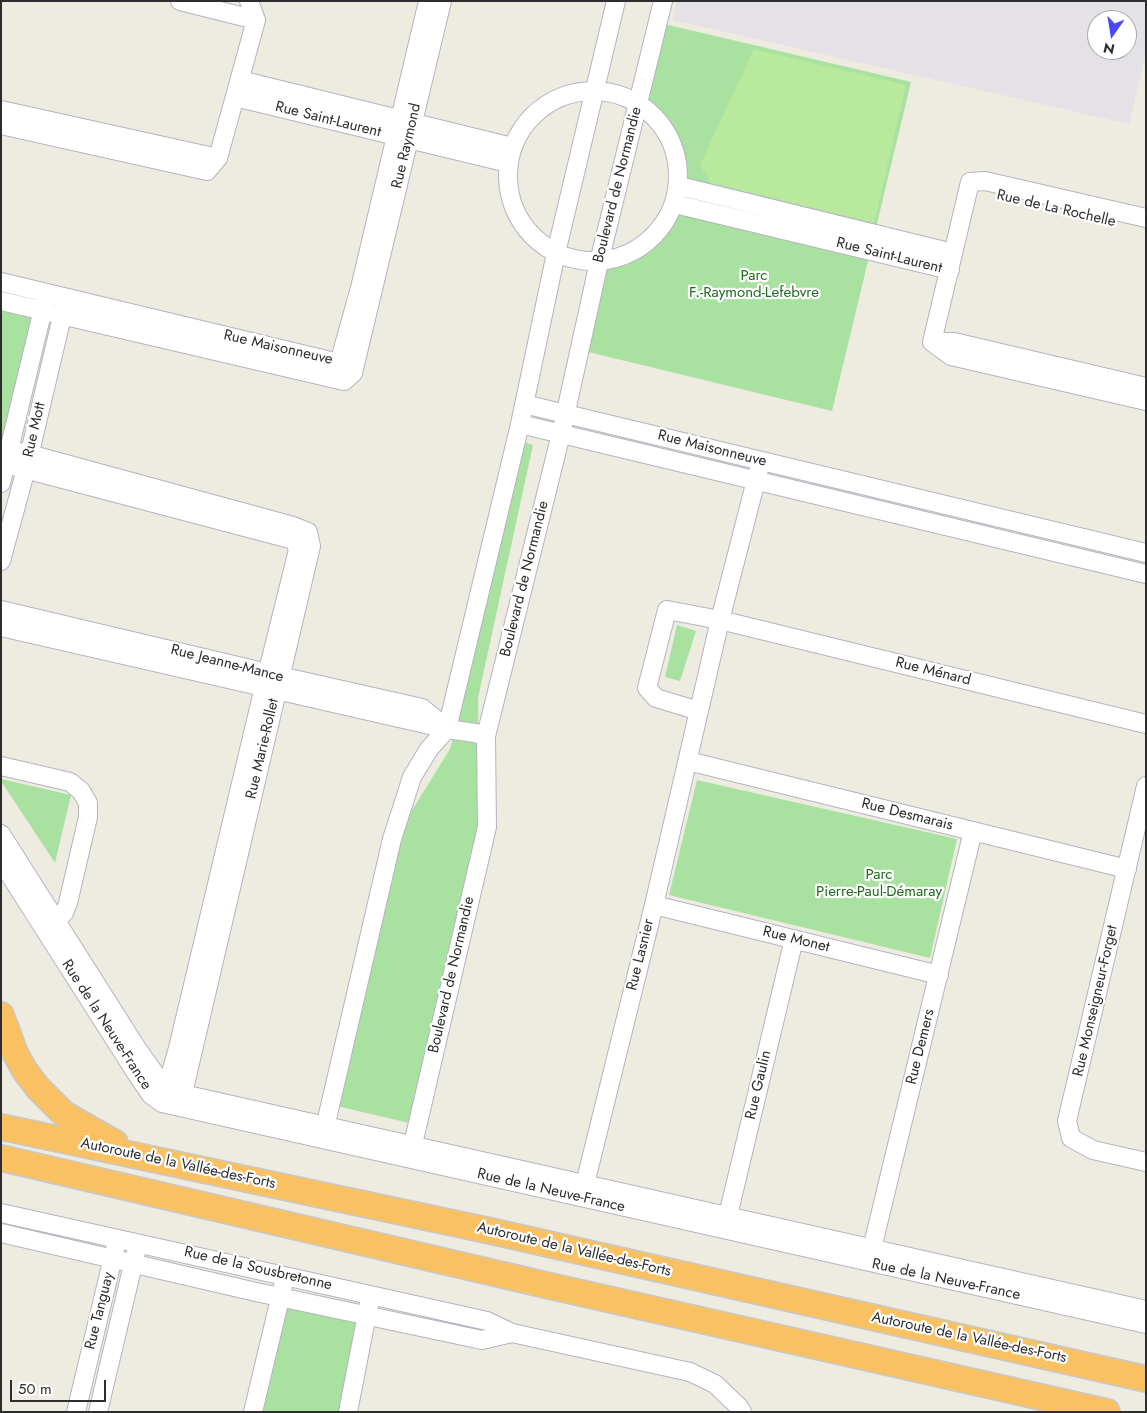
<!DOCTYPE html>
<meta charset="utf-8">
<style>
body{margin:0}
#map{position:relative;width:1147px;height:1413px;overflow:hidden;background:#eeebe1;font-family:Jost,sans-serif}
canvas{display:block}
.frame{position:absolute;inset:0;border:2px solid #2d2d2d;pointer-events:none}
.north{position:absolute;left:1087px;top:10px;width:50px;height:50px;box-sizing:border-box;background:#fff;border:1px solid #ababab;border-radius:50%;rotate:193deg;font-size:14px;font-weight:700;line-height:20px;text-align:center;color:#2d2d2d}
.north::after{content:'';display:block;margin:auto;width:18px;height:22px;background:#4a48f4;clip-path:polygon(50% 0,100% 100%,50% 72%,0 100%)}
.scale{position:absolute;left:10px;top:1380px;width:96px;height:22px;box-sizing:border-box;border:2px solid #2d2d2d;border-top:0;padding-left:6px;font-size:15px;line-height:18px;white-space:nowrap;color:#2d2d2d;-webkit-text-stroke:4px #fff;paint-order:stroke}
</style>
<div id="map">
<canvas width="1147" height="1413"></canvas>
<div class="frame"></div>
<div class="north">N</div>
<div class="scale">50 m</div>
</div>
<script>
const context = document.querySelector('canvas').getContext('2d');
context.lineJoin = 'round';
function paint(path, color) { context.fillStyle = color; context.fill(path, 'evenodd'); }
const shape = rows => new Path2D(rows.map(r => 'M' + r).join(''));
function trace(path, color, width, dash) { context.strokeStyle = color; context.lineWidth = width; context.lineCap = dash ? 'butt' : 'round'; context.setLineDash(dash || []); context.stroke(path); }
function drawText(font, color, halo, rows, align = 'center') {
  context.font = font + ' Jost,sans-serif'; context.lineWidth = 4.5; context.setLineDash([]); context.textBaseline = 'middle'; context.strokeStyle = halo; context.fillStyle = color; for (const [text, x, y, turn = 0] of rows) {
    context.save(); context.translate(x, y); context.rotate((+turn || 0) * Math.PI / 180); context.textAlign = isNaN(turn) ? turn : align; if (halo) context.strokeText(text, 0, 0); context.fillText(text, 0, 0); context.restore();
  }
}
paint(shape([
 [677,1,1146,1,1146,53,1129,124,673,20],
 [1097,20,1127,20,1127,50,1097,50]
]), '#e4e1e7');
paint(shape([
 [660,23,911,82,832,411,580,350,599,263,639,254,663,231,681,199,679,160,665,131,652,115,641,106],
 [1,301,43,311,1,482],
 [516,439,533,445,478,698,479,828,409,1123,337,1106,406,820,450,749,468,681],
 [677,625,696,631,680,681,665,677],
 [1,779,71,795,55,863,1,781],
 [697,780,957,839,930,958,669,895],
 [281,1298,366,1317,348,1412,253,1412]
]), '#a9e2a0');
paint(shape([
 [754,49,906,85,874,223,711,183,700,165]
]), '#b9e99c');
const minor = shape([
 [180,1,256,20],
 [240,80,512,147],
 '508 176a85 85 0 1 1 170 0a85 85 0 1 1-170 0Z',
 [235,97,508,163],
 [1,110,218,158],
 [1,125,207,171,218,158,256,20,249,1],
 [679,186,953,253],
 [675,204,950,270],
 [1,282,339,363],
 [1,301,344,381],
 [932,342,970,182,985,181,1146,218],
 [932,342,951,356,1146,401],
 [932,342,954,342,1146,387],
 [339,363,360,288,428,1],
 [344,381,353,373,442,1],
 [524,404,1146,553],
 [520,424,1146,574],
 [9,450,29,454,293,526,308,532],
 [6,464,294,540,303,535],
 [1,483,45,301],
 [1,561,26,469,65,304],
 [1,610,280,676,422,708,445,727],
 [1,627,447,729,475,733,486,736],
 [699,711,656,698,647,688,667,610,720,620,1146,724],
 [688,761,1127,869],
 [1,766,70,782,81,791,88,803,88,817,68,903,64,913,49,926],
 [1146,786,1067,1121,1071,1138,1093,1150,1146,1162],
 [1,834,138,1050,160,1081,174,1092,1146,1310],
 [1,861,136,1073,151,1095,162,1103,1146,1324],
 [654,905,939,975],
 [158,1095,169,1080,178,1048,264,687,298,550,294,540],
 [180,1106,311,546,308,532],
 [323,1136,392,839,412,777,429,749,447,729,520,424,556,253,616,1],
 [410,1157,487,827,486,736,561,434,599,262,663,1],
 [582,1196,654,905,720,620,761,461],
 [1,1213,487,1321,512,1333,690,1372,715,1384,739,1407,742,1412],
 [725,1228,794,939],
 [1,1233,256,1292,482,1340,512,1333],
 [869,1261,973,831],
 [76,1412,115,1249],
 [98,1412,136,1252],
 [253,1412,283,1286],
 [348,1412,369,1304]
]);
const highway = shape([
 [1,1015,15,1053,25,1071,38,1088,64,1114,115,1143],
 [1,1127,486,1230,1146,1379],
 [1,1158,550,1286,1107,1412]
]);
trace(minor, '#b4b4c0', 20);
trace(highway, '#c8c8c8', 28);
trace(minor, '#fff', 18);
trace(highway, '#f9c161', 25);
drawText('15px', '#2d2d2d', '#fff', [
 ["Rue Saint-Laurent",328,120,14],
 ["Rue Raymond",407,146,-77],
 ["Boulevard de Normandie",618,185,-76],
 ["Rue de La Rochelle",1056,209,13],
 ["Rue Saint-Laurent",889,256,14],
 ["Rue Maisonneuve",278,348,13],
 ["Rue Mott",35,430,-77],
 ["Rue Maisonneuve",712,449,14],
 ["Boulevard de Normandie",525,579,-76],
 ["Rue Jeanne-Mance",227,664,14],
 ["Rue Ménard",933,672,14],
 ["Rue Marie-Rollet",263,749,-77],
 ["Rue Desmarais",907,815,14],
 ["Rue Monet",796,940,14],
 ["Rue Lasnier",641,955,-76],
 ["Boulevard de Normandie",452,975,-77],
 ["Rue Monseigneur-Forget",1096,1001,-77],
 ["Rue de la Neuve-France",106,1025,57],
 ["Rue Demers",921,1047,-76],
 ["Rue Gaulin",759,1085,-77],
 ["Autoroute de la Vallée-des-Forts",178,1164,12],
 ["Rue de la Neuve-France",551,1191,13],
 ["Autoroute de la Vallée-des-Forts",574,1250,13],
 ["Rue de la Sousbretonne",258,1269,13],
 ["Rue de la Neuve-France",946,1280,12],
 ["Rue Tanguay",100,1311,-76],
 ["Autoroute de la Vallée-des-Forts",969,1338,12]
]);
drawText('15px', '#1f6a1e', '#fff', [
 ["Parc",754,276],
 ["F.-Raymond-Lefebvre",754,293],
 ["Parc",879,875],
 ["Pierre-Paul-Démaray",879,892]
]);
</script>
